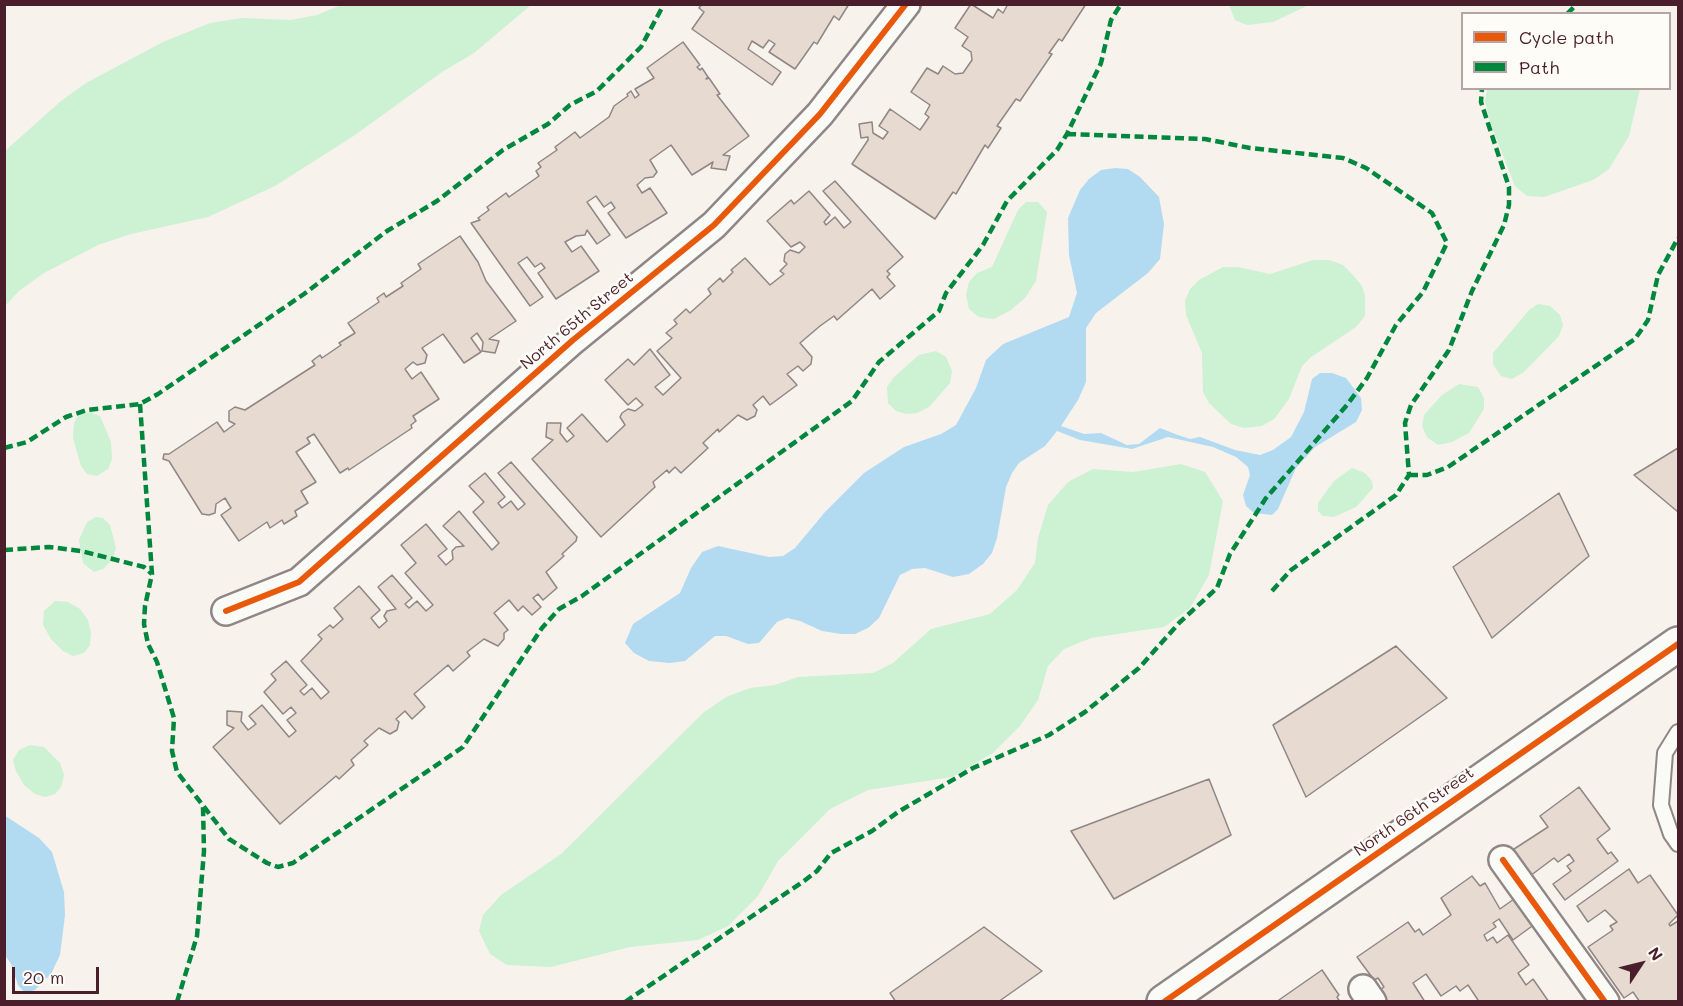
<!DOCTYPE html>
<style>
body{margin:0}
#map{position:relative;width:1683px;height:1006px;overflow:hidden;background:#f7f2ec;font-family:Mali,sans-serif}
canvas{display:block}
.frame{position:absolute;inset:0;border:6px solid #4a1f2b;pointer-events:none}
.legend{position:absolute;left:1461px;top:12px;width:210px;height:78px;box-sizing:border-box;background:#fdfcf7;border:2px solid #b5a4a5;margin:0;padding:8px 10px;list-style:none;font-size:18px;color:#4a1f2b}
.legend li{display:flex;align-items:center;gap:12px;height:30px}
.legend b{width:30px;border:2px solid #b5a4a5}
.north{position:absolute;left:1611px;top:934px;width:60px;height:60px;-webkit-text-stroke:4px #fdfcf7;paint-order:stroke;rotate:55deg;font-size:16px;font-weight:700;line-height:24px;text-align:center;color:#4a1f2b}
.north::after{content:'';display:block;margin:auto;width:21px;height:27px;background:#4a1f2b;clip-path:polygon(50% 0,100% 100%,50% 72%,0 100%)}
.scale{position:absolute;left:12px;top:967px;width:87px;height:27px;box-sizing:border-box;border:3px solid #4a1f2b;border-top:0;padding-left:8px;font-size:18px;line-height:21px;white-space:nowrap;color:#4a1f2b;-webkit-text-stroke:4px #fdfcf7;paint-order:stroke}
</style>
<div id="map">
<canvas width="1683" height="1006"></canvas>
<div class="frame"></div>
<ul class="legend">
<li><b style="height:8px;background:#e8590c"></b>Cycle path</li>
<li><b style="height:8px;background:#00873e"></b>Path</li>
</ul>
<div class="north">N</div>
<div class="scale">20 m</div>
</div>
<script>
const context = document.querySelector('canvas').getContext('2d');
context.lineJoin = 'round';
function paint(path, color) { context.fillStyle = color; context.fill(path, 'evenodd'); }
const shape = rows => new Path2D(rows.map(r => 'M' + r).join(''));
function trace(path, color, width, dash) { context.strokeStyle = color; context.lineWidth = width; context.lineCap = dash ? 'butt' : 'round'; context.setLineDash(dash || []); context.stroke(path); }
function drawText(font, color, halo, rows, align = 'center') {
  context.font = font + ' Mali,sans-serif'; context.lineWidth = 5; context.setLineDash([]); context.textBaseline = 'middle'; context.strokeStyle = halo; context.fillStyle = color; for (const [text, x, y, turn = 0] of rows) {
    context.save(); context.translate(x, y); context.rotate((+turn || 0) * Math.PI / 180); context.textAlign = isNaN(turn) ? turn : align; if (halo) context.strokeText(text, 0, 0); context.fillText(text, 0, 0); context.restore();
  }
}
paint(shape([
 [341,5,531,5,474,53,442,72,355,135,275,186,208,217,131,234,98,245,44,273,19,291,5,306,5,151,61,101,86,83,163,42,210,23,242,18,291,20,317,15],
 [1229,5,1309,5,1273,22,1247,25,1235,20],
 [1487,89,1487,88,1640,89,1629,136,1609,169,1593,180,1544,197,1527,196,1515,186,1490,122,1485,101],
 [1026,202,1038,202,1047,212,1036,281,1025,298,1011,310,994,319,979,317,969,309,966,295,969,282,977,273,992,267,1018,210],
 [1313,260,1329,260,1343,265,1352,274,1362,286,1365,296,1365,316,1356,327,1311,357,1302,366,1289,399,1274,419,1262,426,1244,428,1231,424,1209,403,1203,392,1202,353,1186,315,1185,301,1190,289,1199,280,1223,267,1238,267,1270,274],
 [1538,304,1550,306,1560,315,1563,325,1559,336,1524,372,1512,379,1501,376,1493,364,1493,353,1529,310],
 [936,351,946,357,952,371,950,383,929,407,917,413,906,414,896,411,888,403,887,387,894,377,919,355],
 [1459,384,1478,387,1484,398,1484,409,1469,433,1452,442,1438,445,1427,437,1422,426,1424,415,1442,395],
 [90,412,100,416,111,442,112,459,108,469,97,476,87,474,81,466,73,438,74,423,79,414],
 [1181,464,1205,472,1223,501,1209,575,1190,608,1164,627,1091,638,1064,649,1048,666,1038,700,1020,726,993,753,952,777,868,790,830,809,778,861,758,896,728,926,698,940,630,947,551,967,507,965,490,954,479,931,483,915,501,895,561,854,703,713,726,697,750,688,775,685,798,677,873,673,893,663,931,629,990,614,1017,590,1035,563,1038,538,1048,505,1068,482,1093,469,1133,472],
 [1352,468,1365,473,1372,481,1373,488,1356,507,1334,517,1323,516,1318,511,1318,503,1334,481],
 [96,517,103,518,110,525,116,548,112,560,103,569,94,572,83,563,79,540,87,522],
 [55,601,68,602,80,609,88,620,91,633,90,645,84,653,73,656,63,651,51,639,43,625,44,611],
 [30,745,44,747,60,763,64,775,61,787,55,794,45,797,35,794,24,785,16,771,13,760,19,750]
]), '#ccf1d3');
paint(shape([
 [1115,168,1128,169,1140,177,1159,197,1164,224,1160,259,1148,273,1096,313,1086,328,1086,382,1078,400,1061,426,1084,434,1101,433,1127,445,1139,444,1160,428,1178,435,1190,439,1200,437,1235,450,1260,455,1273,450,1291,437,1304,412,1312,379,1320,373,1332,373,1346,378,1361,398,1362,410,1356,422,1315,447,1305,458,1296,468,1278,509,1272,515,1254,513,1246,506,1243,495,1250,475,1248,467,1236,457,1213,447,1168,437,1132,449,1080,440,1057,431,1045,446,1019,463,1012,473,1006,487,997,538,992,553,983,564,969,574,953,577,925,568,912,569,900,575,879,618,868,628,855,634,841,634,822,631,800,621,787,618,777,622,759,643,748,644,726,636,715,636,685,661,670,663,649,661,634,653,625,643,633,624,680,593,691,568,702,552,718,546,769,557,783,556,795,548,825,512,864,473,904,447,941,434,956,425,976,388,986,360,1003,344,1069,317,1077,293,1069,255,1068,218,1080,190,1089,179,1101,170],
 [4,815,39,838,52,852,64,892,65,915,60,955,51,974,35,990,25,993,18,985,11,964,5,955]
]), '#b2dbf2');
const building = shape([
 [702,4,849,4,839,20,834,16,817,44,814,42,795,69,769,52,775,44,769,40,763,48,752,41,748,49,781,72,772,85,692,29,704,12,699,8,702,4],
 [971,4,993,18,998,9,1003,13,1008,4,1086,4,1062,41,1059,39,1049,53,1052,54,1020,101,1016,99,997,126,1001,128,988,148,985,145,956,194,953,192,935,219,852,164,868,140,868,137,861,138,859,124,872,122,873,133,883,139,888,132,879,126,890,109,920,130,929,117,925,114,930,105,911,92,927,68,938,74,943,66,955,74,963,73,972,60,971,52,962,46,968,37,955,28,971,4],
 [683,42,700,65,697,67,700,70,702,68,708,77,706,79,709,78,720,94,717,95,749,136,723,155,730,156,726,170,711,168,713,162,692,175,671,145,650,160,657,172,653,177,645,178,637,185,642,193,650,188,667,213,626,238,608,213,615,208,611,202,604,207,596,196,587,202,610,235,597,244,587,230,585,235,576,236,565,242,572,252,581,246,599,271,556,299,538,273,545,268,541,263,535,267,527,257,518,263,543,297,530,306,471,223,480,220,478,218,489,210,487,207,506,193,509,197,539,176,536,171,541,167,538,163,557,150,555,147,575,132,580,138,609,117,614,106,628,96,627,94,631,91,635,98,639,95,635,89,654,78,647,68,683,42],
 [835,181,903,257,887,271,890,274,887,277,895,286,880,299,872,289,837,320,834,316,820,326,800,343,812,357,811,364,803,371,798,366,787,374,797,385,770,405,763,396,753,405,757,410,755,416,747,420,738,415,719,432,718,429,703,443,708,448,681,473,675,467,669,473,667,470,653,482,655,487,601,537,532,459,553,440,546,437,547,423,561,423,560,433,567,442,574,436,567,428,582,414,607,442,625,425,620,417,622,413,628,409,635,411,643,405,636,398,628,405,605,380,628,359,634,365,650,349,670,375,655,387,663,395,681,378,657,351,672,338,666,333,677,324,674,320,686,309,690,313,711,294,708,289,720,278,723,282,733,272,731,270,745,258,770,285,784,274,780,271,787,264,784,261,785,254,790,250,799,253,805,247,800,242,791,247,767,221,791,200,794,204,809,191,830,215,824,222,826,225,835,217,844,228,851,222,823,191,835,181],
 [460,236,478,262,486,281,516,321,489,339,499,341,495,353,482,351,483,342,477,333,471,338,481,352,464,363,443,334,422,348,427,355,425,363,417,365,413,362,405,369,412,379,421,372,439,399,413,416,416,421,411,425,412,428,349,470,348,468,340,473,314,434,307,438,310,443,296,452,316,482,301,491,308,503,295,511,297,516,284,524,282,520,270,528,267,522,239,541,221,515,231,508,225,498,216,504,215,513,209,515,202,514,169,461,163,459,164,454,169,454,217,422,224,432,235,424,229,421,229,411,235,407,245,410,315,365,312,361,320,355,322,358,341,345,339,343,355,333,348,323,379,302,377,298,384,293,386,297,403,286,401,283,421,269,418,264,460,236],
 [1678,448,1678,512,1634,475,1678,448],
 [511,462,577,537,576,541,562,554,564,556,546,572,557,588,543,600,538,594,533,598,541,607,532,615,523,606,518,611,509,600,494,613,508,630,504,633,504,639,498,646,484,639,467,652,470,656,453,671,448,665,414,694,425,707,412,719,405,711,396,719,399,722,397,730,390,734,379,728,364,741,368,745,351,760,354,765,339,779,336,776,280,824,213,747,234,728,227,725,227,711,242,712,241,721,248,730,256,724,249,716,262,705,289,737,296,731,287,720,296,713,291,707,283,714,264,692,276,680,271,674,286,661,307,685,300,691,304,695,312,688,321,699,329,692,301,661,322,639,318,635,330,625,333,628,343,619,334,608,359,586,380,610,371,618,379,628,387,621,384,616,387,611,396,609,378,587,392,575,412,598,405,604,409,608,417,601,426,611,433,605,405,573,416,563,401,545,426,524,447,549,438,556,446,565,453,559,452,551,456,547,464,546,443,526,459,511,492,550,499,543,473,512,484,502,469,486,485,473,505,497,498,503,502,508,511,501,518,510,525,504,498,473,511,462],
 [1559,493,1589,556,1492,638,1453,567,1559,493],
 [1396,646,1447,698,1306,797,1273,725,1396,646],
 [1209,779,1231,835,1114,899,1071,831,1209,779],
 [1579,787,1610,829,1597,839,1608,854,1611,852,1618,861,1565,900,1553,884,1571,871,1567,866,1574,861,1569,854,1558,862,1554,858,1530,876,1511,851,1548,827,1540,816,1579,787],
 [1629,869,1638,883,1650,875,1678,915,1669,924,1670,926,1678,921,1678,1002,1640,1002,1633,992,1624,998,1588,947,1613,930,1610,926,1617,922,1605,910,1588,922,1577,906,1629,869],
 [1472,876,1480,886,1485,883,1500,909,1521,894,1539,921,1513,940,1499,919,1493,923,1496,927,1484,935,1487,941,1493,937,1497,943,1508,935,1529,965,1518,973,1526,985,1533,979,1549,1002,1476,1002,1478,1000,1468,985,1460,991,1456,986,1441,996,1426,974,1413,983,1425,1002,1388,1002,1380,990,1384,987,1378,978,1374,980,1357,957,1408,922,1415,932,1419,929,1423,935,1451,915,1441,898,1472,876],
 [984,927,1042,971,998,1002,896,1002,890,993,984,927],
 [1322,970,1339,995,1337,997,1340,1002,1276,1002,1322,970]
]);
paint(building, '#e6dad1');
trace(building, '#908685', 1.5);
const service = shape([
 [1678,732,1665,753,1661,805,1671,834,1678,844]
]);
const minor = shape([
 [226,611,299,582,573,340,714,225,820,114,906,4],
 [1503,860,1605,1002],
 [1363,989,1372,1002]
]);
const tertiary = shape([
 [1164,1002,1678,644]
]);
trace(service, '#908685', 18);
trace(minor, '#908685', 32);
trace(tertiary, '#908685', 38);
trace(service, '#fafaf7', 14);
trace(minor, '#fafaf7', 27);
trace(tertiary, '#fafaf7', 33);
trace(shape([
 [1567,14,1577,4],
 [140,404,152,574,145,606,144,624,148,644,157,662,174,718,172,751,177,772,229,839,267,863,278,867,293,863,463,747,542,628,559,609,582,596,852,401,879,362,939,311,946,293,983,245,1007,201,1057,150,1067,134,1101,63,1111,20,1121,4],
 [4,448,27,442,66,417,87,410,140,404,158,394,304,294,387,231,437,201,503,150,548,124,570,105,597,91,641,47,664,4],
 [1409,475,1427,475,1448,467,1635,339,1648,320,1658,275,1678,238],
 [4,550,49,547,81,551,144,567,152,574],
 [1272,591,1291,570,1396,495,1409,475,1405,423,1411,405,1449,350,1472,291,1504,225,1509,205,1509,187,1481,102,1482,88],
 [177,1002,197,936,204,851,203,807],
 [625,1002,804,881,817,871,831,853,872,831,898,812,973,768,1049,735,1085,712,1139,668,1180,622,1217,588,1230,554,1266,498,1347,405,1367,378,1396,325,1423,292,1447,243,1432,213,1366,168,1343,158,1250,148,1205,139,1067,134]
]), '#00873e', 4.5, [9, 4.5]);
trace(shape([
 [226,611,299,582,573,340,714,225,820,114,906,4],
 [1503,860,1605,1002],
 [1164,1002,1678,644]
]), '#e8590c', 6);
drawText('16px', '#4a1f2b', '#fdfcf7', [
 ["North 65th Street",577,321,-40],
 ["North 66th Street",1414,812,-35]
]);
</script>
